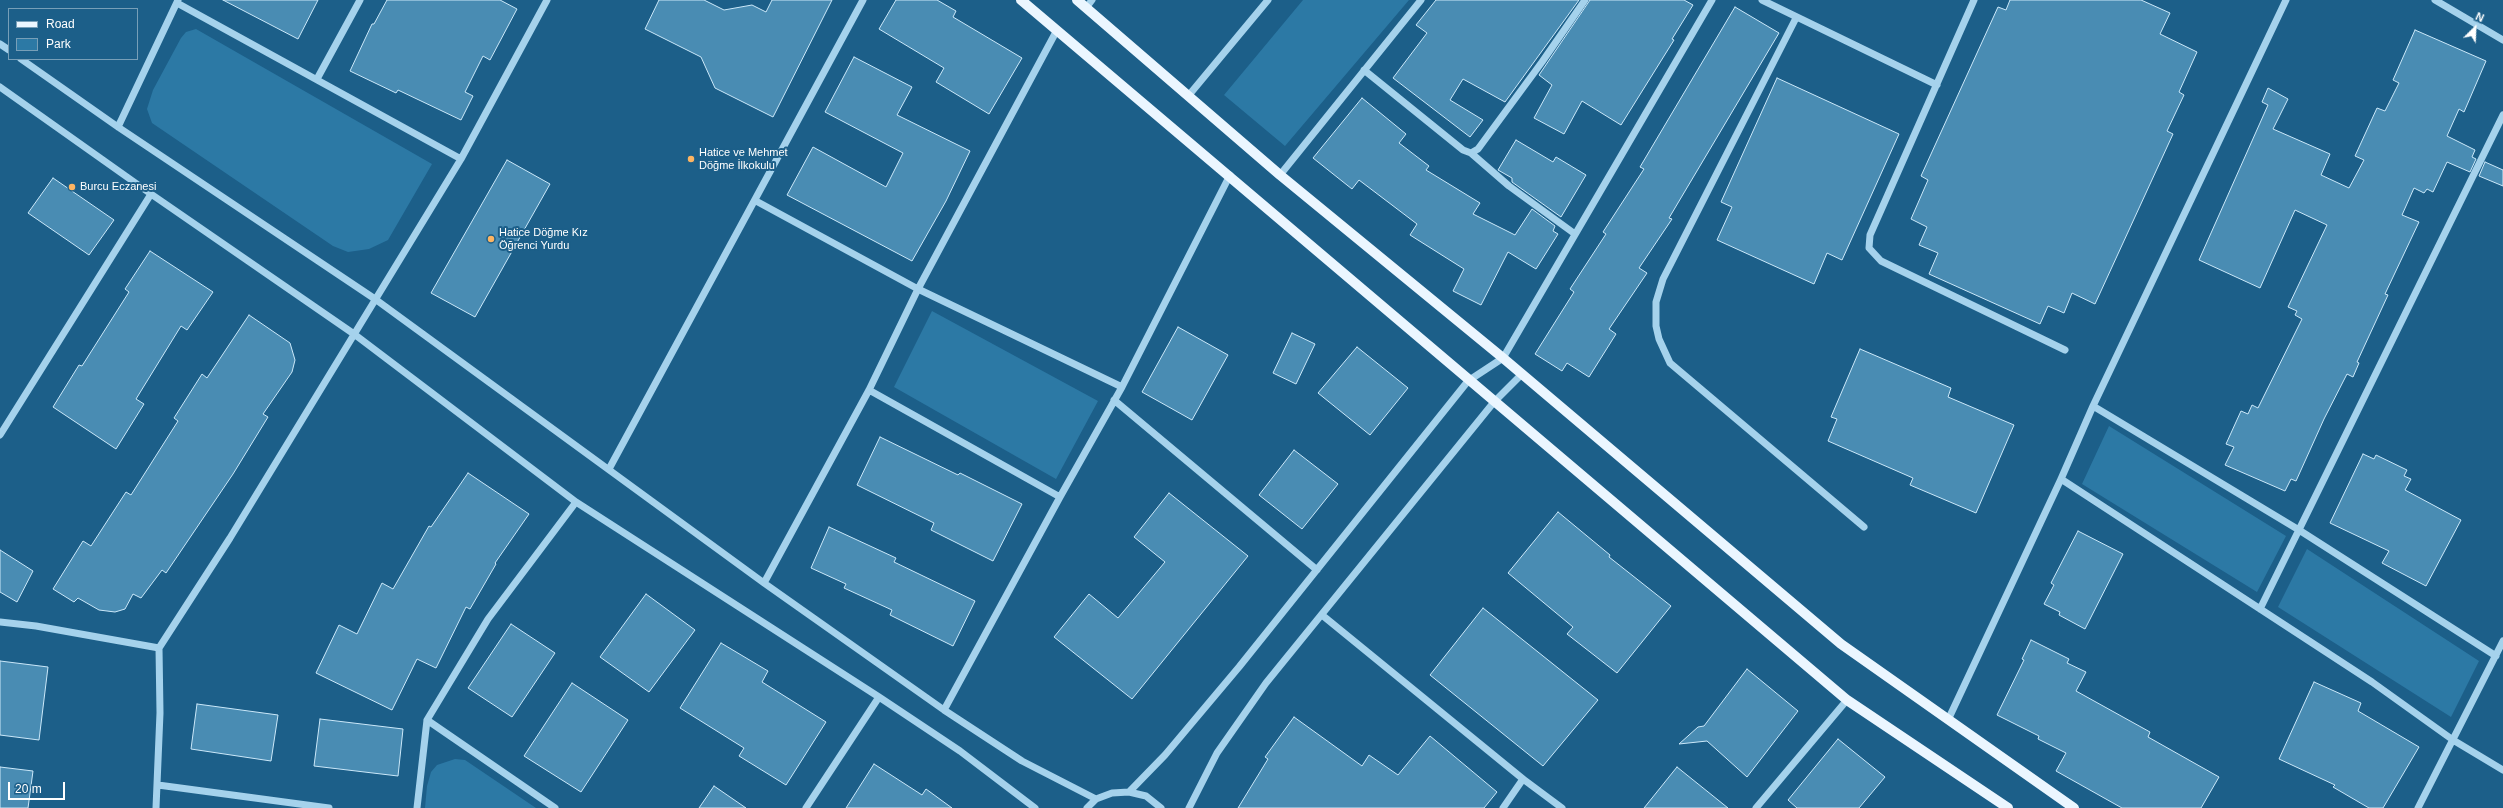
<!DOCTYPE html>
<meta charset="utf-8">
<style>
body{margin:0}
#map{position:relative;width:2503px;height:808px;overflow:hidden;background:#1c5f89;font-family:Helvetica,sans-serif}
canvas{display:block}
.legend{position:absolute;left:8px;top:8px;width:130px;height:52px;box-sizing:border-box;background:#1c5f89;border:1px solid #779fb8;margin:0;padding:5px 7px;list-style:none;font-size:12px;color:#fff}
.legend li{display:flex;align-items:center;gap:8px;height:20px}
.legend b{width:20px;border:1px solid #779fb8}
.north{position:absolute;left:2455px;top:8px;width:40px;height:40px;-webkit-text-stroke:3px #1c5f89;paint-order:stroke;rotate:24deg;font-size:11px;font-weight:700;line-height:16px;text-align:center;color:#fff}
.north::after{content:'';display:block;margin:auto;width:14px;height:18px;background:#fff;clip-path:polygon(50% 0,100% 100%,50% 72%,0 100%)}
.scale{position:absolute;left:8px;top:782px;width:57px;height:18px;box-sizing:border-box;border:2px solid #fff;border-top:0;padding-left:5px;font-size:12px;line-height:14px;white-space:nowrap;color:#fff;-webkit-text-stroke:3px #1c5f89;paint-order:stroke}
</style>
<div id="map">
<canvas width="2503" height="808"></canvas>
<ul class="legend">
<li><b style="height:5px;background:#ebf6ff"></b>Road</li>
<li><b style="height:11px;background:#2c79a5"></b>Park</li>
</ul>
<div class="north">N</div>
<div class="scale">20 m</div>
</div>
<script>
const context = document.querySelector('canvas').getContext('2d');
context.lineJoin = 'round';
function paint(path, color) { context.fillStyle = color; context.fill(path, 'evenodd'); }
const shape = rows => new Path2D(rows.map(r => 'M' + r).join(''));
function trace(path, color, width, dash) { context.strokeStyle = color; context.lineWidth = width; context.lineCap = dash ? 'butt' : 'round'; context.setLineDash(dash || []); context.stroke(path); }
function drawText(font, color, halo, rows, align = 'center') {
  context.font = font + ' Helvetica,sans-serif'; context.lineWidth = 4; context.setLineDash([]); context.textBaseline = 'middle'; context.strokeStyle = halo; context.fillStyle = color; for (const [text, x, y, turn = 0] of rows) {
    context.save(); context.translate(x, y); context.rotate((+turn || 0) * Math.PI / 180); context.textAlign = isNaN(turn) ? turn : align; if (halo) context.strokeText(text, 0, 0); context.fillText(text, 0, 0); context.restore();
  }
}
paint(shape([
 [1303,0,1409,0,1285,146,1224,95],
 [196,29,432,164,388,240,369,249,348,252,333,246,152,123,147,109,153,90,181,38,186,32],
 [932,311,1098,401,1056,479,894,387],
 [2109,426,2286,536,2257,592,2082,484],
 [2307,549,2479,661,2451,717,2278,607],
 [455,759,465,760,536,808,425,808,427,786,431,772,437,765]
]), '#2c79a5');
const building = shape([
 [223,0,318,0,298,39,223,0],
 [387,0,500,0,517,9,490,60,483,56,465,92,473,96,461,120,398,90,396,93,350,71,372,24,374,24,387,0],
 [659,0,704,0,724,10,752,5,766,12,772,0,832,0,773,117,715,88,701,57,645,29,659,0],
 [896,0,937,0,956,11,953,17,1022,58,989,114,936,82,944,68,879,29,896,0],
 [1436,0,1579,0,1505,102,1463,79,1450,100,1483,120,1470,137,1393,78,1427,33,1416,25,1436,0],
 [1590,0,1684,0,1693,5,1672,39,1674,40,1621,125,1582,101,1564,134,1534,118,1552,85,1539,75,1590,0],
 [2010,0,2141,0,2170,13,2160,34,2197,52,2179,92,2184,95,2167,131,2173,134,2095,304,2072,293,2064,313,2048,306,2040,324,1929,274,1938,253,1919,245,1927,227,1911,219,1928,180,1921,176,1998,7,2006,10,2010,0],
 [1735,7,1779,33,1669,218,1672,219,1639,268,1647,273,1609,329,1616,334,1589,377,1567,363,1562,371,1535,354,1574,292,1570,289,1606,234,1603,232,1644,169,1640,167,1735,7],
 [2415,30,2486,61,2464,112,2459,109,2447,136,2475,150,2472,157,2476,159,2470,172,2447,162,2433,192,2427,189,2424,193,2414,188,2402,215,2419,222,2385,294,2388,295,2357,362,2359,363,2353,377,2347,374,2324,419,2296,481,2291,479,2285,491,2225,465,2234,447,2226,444,2241,411,2248,414,2252,405,2258,408,2302,319,2295,315,2297,311,2288,307,2327,225,2295,210,2260,288,2199,260,2268,105,2262,102,2268,88,2288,99,2273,129,2330,154,2321,175,2349,188,2364,160,2355,156,2377,108,2385,111,2399,83,2393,80,2415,30],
 [854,57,912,87,897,115,970,151,946,201,912,261,787,195,813,147,886,187,903,153,825,112,854,57],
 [1777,78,1899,134,1842,260,1827,253,1814,284,1717,240,1732,207,1721,202,1777,78],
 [1362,98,1406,134,1399,143,1429,166,1426,170,1480,203,1473,214,1515,235,1532,209,1555,226,1553,231,1558,234,1536,269,1508,252,1481,305,1453,291,1464,269,1410,235,1417,224,1359,180,1352,189,1313,158,1362,98],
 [1516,140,1553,162,1556,157,1586,175,1561,217,1512,182,1512,178,1498,170,1516,140],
 [507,160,550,184,475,317,431,293,507,160],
 [2485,162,2503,170,2503,186,2479,176,2485,162],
 [53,178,114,220,89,255,28,213,53,178],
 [150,251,213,292,187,330,181,326,136,399,144,404,116,449,53,407,79,365,82,366,129,292,125,289,150,251],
 [249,315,290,343,295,360,292,372,263,414,268,417,233,474,166,573,162,570,141,598,133,594,125,609,115,612,99,610,78,598,74,602,53,589,83,541,91,546,126,492,131,495,178,421,174,418,202,374,207,378,249,315],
 [1178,327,1228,355,1192,420,1142,392,1178,327],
 [1292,333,1315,344,1296,384,1273,373,1292,333],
 [1357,347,1408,388,1370,435,1318,393,1357,347],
 [1860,349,1951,388,1948,397,2014,425,1976,513,1910,485,1913,478,1828,441,1837,419,1831,417,1860,349],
 [880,437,958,475,960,473,1022,504,993,561,931,530,934,523,857,485,880,437],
 [1294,450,1338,484,1302,529,1259,495,1294,450],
 [2363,454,2374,459,2376,455,2407,470,2404,476,2411,479,2405,490,2461,520,2426,586,2382,563,2389,551,2330,523,2363,454],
 [468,473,529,514,495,563,496,564,470,609,466,607,436,668,417,659,392,710,316,673,339,625,357,634,382,583,393,589,429,526,431,527,468,473],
 [1169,493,1248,556,1132,699,1054,637,1089,594,1118,618,1165,562,1134,537,1169,493],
 [1558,512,1610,555,1609,557,1671,606,1617,673,1567,634,1573,627,1508,573,1558,512],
 [829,527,896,558,894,562,975,601,953,646,890,615,892,610,844,588,846,584,811,568,829,527],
 [2078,531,2123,554,2085,629,2059,615,2060,612,2044,604,2054,585,2051,583,2078,531],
 [0,550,33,571,17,602,0,592,0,550],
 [646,594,695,630,649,692,600,657,646,594],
 [1483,608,1598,700,1543,766,1430,675,1483,608],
 [511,624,555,653,512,717,468,688,511,624],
 [2031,640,2069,659,2067,663,2086,672,2076,691,2150,732,2148,737,2219,777,2201,808,2122,808,2056,771,2066,753,2038,739,2039,736,1997,715,2024,660,2022,659,2031,640],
 [721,643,768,671,762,682,826,722,786,785,739,756,744,748,680,708,721,643],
 [0,661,48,667,39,740,0,735,0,661],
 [1747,669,1798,711,1747,777,1707,741,1679,744,1698,727,1704,726,1747,669],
 [2314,682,2361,703,2358,711,2419,747,2383,808,2369,808,2333,787,2335,785,2279,759,2314,682],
 [572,683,628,720,581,792,524,756,572,683],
 [197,704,278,715,271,761,191,749,197,704],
 [1294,717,1362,766,1369,755,1398,775,1430,736,1497,792,1484,808,1238,808,1268,759,1265,757,1294,717],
 [320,719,403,729,398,776,314,766,320,719],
 [1838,739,1885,777,1859,808,1797,808,1788,800,1838,739],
 [874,764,922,795,926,789,952,808,846,808,874,764],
 [0,767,33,771,28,808,0,808,0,767],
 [1677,767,1728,808,1644,808,1677,767],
 [714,786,746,808,699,808,714,786]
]);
paint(building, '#498cb3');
trace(building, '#cbe8f9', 1);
trace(shape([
 [1762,0,1937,85],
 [1974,0,1870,235,1869,248,1881,261,2065,350],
 [2435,0,2503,40],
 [177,3,461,159],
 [1086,8,1092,0],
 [1796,18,1663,279,1656,302,1656,326,1659,339,1670,363,1864,527],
 [0,44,9,50],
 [21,59,118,127,375,299,764,583,944,710,1022,761,1096,799],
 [1364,70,1463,150,1471,153,1478,149,1542,62,1585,0],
 [317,79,360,0],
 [0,87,151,194,354,334,576,502,879,697,960,751,1035,808],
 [1189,95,1268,0],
 [118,127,178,0],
 [1471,153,1509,186,1575,234],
 [1280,175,1421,0],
 [756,201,918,289,1122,387],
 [869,390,1060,497],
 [1114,400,1317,570],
 [2093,406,2299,530,2496,656],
 [0,435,151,194],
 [609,469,863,0],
 [2061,479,2372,682,2453,740,2503,770],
 [764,583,869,390,918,289,1057,30],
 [2260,609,2503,115],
 [1322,615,1523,779,1562,808],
 [0,622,36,626,159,648],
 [944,710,1060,497,1122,387,1230,175],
 [427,720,555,808],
 [1948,720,2061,479,2093,406,2286,0],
 [158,785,329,808],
 [1129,792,1165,755,1239,667,1468,381,1503,358,1712,0],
 [156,808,160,713,159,648,230,538,461,159,547,0],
 [417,808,427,720,488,619,576,502],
 [806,808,879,697],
 [1087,808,1096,799,1112,793,1129,792,1146,796,1161,808],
 [1189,808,1217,753,1266,683,1494,402,1521,375],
 [1503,808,1523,779],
 [1756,808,1847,700],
 [2418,808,2503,641]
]), '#a5d2ec', 7);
trace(shape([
 [1021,0,1847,700,2008,808],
 [1077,0,1280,175,1503,358,1841,644,2074,808]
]), '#ebf6ff', 10);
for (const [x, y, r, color] of [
 [691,159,4,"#fdb462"],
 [72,187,4,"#fdb462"],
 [491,239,4,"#fdb462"]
]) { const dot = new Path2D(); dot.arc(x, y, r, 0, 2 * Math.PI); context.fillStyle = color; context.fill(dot); trace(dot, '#1c5f89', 1.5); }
drawText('11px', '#fff', '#1c5f89', [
 ["Hatice ve Mehmet",699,153],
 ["Döğme İlkokulu",699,166],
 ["Burcu Eczanesi",80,187],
 ["Hatice Döğme Kız",499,233],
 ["Öğrenci Yurdu",499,246]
], 'left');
</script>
